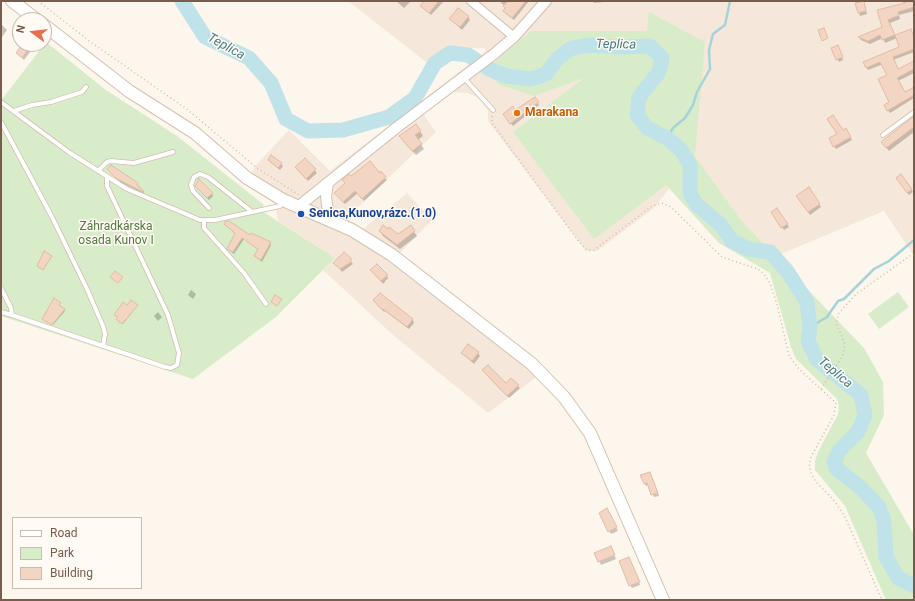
<!DOCTYPE html>
<meta charset="utf-8">
<style>
body{margin:0}
#map{position:relative;width:915px;height:601px;overflow:hidden;background:#fdf6ec;font-family:Roboto,sans-serif}
canvas{display:block}
.frame{position:absolute;inset:0;border:2px solid #7a5c4d;pointer-events:none}
.legend{position:absolute;left:12px;top:517px;width:130px;height:72px;box-sizing:border-box;background:#fffaf3;border:1px solid #cabbb1;margin:0;padding:5px 7px;list-style:none;font-size:12px;color:#7a5c4d}
.legend li{display:flex;align-items:center;gap:8px;height:20px}
.legend b{width:20px;border:1px solid #cabbb1}
.north{position:absolute;left:12px;top:12px;width:40px;height:40px;box-sizing:border-box;background:#fffaf3;border:1px solid #cabbb1;border-radius:50%;rotate:285deg;font-size:11px;font-weight:700;line-height:16px;text-align:center;color:#7a5c4d}
.north::after{content:'';display:block;margin:auto;width:14px;height:18px;background:#e76f51;clip-path:polygon(50% 0,100% 100%,50% 72%,0 100%)}
</style>
<div id="map">
<canvas width="915" height="601"></canvas>
<div class="frame"></div>
<ul class="legend">
<li><b style="height:5px;background:#fff"></b>Road</li>
<li><b style="height:11px;background:#d8ecc9"></b>Park</li>
<li><b style="height:11px;background:#f3d5c3"></b>Building</li>
</ul>
<div class="north">N</div>
</div>
<script>
const context = document.querySelector('canvas').getContext('2d');
context.lineJoin = 'round';
function paint(path, color) { context.fillStyle = color; context.fill(path, 'evenodd'); }
const shape = rows => new Path2D(rows.map(r => 'M' + r).join(''));
function trace(path, color, width, dash) { context.strokeStyle = color; context.lineWidth = width; context.lineCap = dash ? 'butt' : 'round'; context.setLineDash(dash || []); context.stroke(path); }
function drawText(font, color, halo, rows, align = 'center') {
  context.font = font + ' Roboto,sans-serif'; context.lineWidth = 3; context.setLineDash([]); context.textBaseline = 'middle'; context.strokeStyle = halo; context.fillStyle = color; for (const [text, x, y, turn = 0] of rows) {
    context.save(); context.translate(x, y); context.rotate((+turn || 0) * Math.PI / 180); context.textAlign = isNaN(turn) ? turn : align; if (halo) context.strokeText(text, 0, 0); context.fillText(text, 0, 0); context.restore();
  }
}
paint(shape([
 [348,1,914,1,914,256,884,211,776,256,741,220,695,156,654,208,597,251,586,251,488,121,488,111,478,98,468,93,453,92,423,114,436,132,346,219,363,229,407,193,432,220,399,254,543,369,534,379,488,413,392,334,323,270,335,258,278,221,275,203,245,183,257,164,289,130,330,171,486,51,484,48,446,49,430,65]
]), '#f5e8da');
paint(shape([
 [649,12,705,42,695,156,741,220,864,348,883,382,884,415,866,453,914,535,914,600,886,600,845,506,815,470,815,461,818,452,838,414,839,406,837,399,796,359,791,347,770,273,719,243,666,185,594,239,513,132,584,78,534,96,498,84,489,71,489,67,531,31,647,31],
 [46,42,106,90,177,136,263,204,265,213,335,258,276,317,193,379,1,316,1,97,3,98],
 [898,292,909,307,879,329,868,314]
]), '#d8ecc9');
paint(shape([
 [396,1,411,1,404,8],
 [426,1,444,1,431,15,422,6],
 [499,1,529,1,514,20,506,14,504,11,506,7],
 [593,1,604,1,604,2,594,3],
 [856,1,864,1,867,14,860,16],
 [903,1,914,1,914,11,899,15,900,19,890,23,895,36,911,31,914,37,914,52,893,60,898,70,914,63,914,73,898,81,904,93,914,87,914,98,890,113,885,106,890,103,888,75,883,64,868,70,867,68,900,48,897,38,885,43,883,38,870,44,861,40,859,37,883,28,879,11,904,4],
 [468,17,470,20,462,30,450,19],
 [1,24,7,30,2,37,1,36],
 [20,30,20,44,29,44,27,47,30,52,24,60,17,53,20,48,17,44,19,41,14,35],
 [839,49,843,60,839,62,837,59],
 [538,103,539,105,513,126,506,117],
 [914,117,914,132,889,151,885,146],
 [416,125,423,136,418,140,424,149,416,155,403,141],
 [846,130,852,140,836,149,830,139],
 [305,159,317,173,308,181,296,167],
 [269,161,281,164,283,166,280,170],
 [113,166,132,182,137,184,145,194,120,182,109,169],
 [379,174,387,180,364,201,358,193,345,204,337,196,345,184,343,180],
 [899,181,911,189,913,192,909,195],
 [198,189,212,193,213,196,209,200],
 [799,199,819,204,821,207,810,215],
 [777,210,789,227,784,230,772,213],
 [225,225,250,236,270,243,271,245,262,262,255,256,259,250,244,239,234,254,230,251,228,249,236,234],
 [380,231,398,235,414,232,417,236,400,249,383,236],
 [344,254,353,264,342,272,335,263],
 [51,256,43,270,39,268,38,266],
 [371,270,387,276,388,278,383,284],
 [191,290,196,294,193,299,188,295],
 [380,294,413,320,414,323,409,329,385,311,384,312,376,303,374,301],
 [60,304,60,306,65,311,53,325,44,320],
 [137,306,123,324,118,321,119,318,116,316,128,307],
 [158,312,162,317,158,321,154,316],
 [462,353,478,353,480,356,474,364],
 [485,373,506,384,511,379,520,388,509,398],
 [651,475,659,496,654,497,648,485,646,486,641,476],
 [607,510,618,531,611,534,600,513],
 [612,550,616,559,601,565,596,554],
 [630,561,640,585,632,588,630,585]
]), '#0003');
trace(shape([
 [667,138,673,128,685,118,693,105,697,92,710,69,709,50,713,34,725,25,730,1],
 [810,327,827,317,838,301,844,299,874,269,889,261,914,240]
]), '#a5d3da', 2.5);
trace(shape([
 [182,1,205,37,249,58,271,83,286,119,308,131,343,130,389,117,415,98,435,63,450,53,468,55,489,69,506,76,531,79,546,74,558,58,572,48,590,45,618,47,650,46,662,58,659,72,639,97,637,115,647,128,667,138,681,150,690,165,690,193,696,204,721,225,732,241,748,249,770,252,787,271,807,302,810,327,808,341,817,360,861,395,865,415,858,432,839,451,834,462,837,469,860,487,879,507,884,521,886,557,898,578,914,586]
]), '#bfe3e8', 15);
const building = shape([
 [424,1,439,1,429,13,420,6,424,1],
 [508,1,526,1,512,18,503,11,505,8,503,6,508,1],
 [864,1,866,11,858,13,855,3,864,1],
 [905,1,914,1,914,7,898,12,899,15,888,20,895,35,882,40,880,35,868,41,858,37,882,27,877,10,905,3,905,1],
 [458,8,469,16,460,27,449,19,458,8],
 [20,24,20,41,12,35,20,24],
 [824,28,828,38,822,41,818,30,824,28],
 [911,29,914,37,914,49,893,57,898,69,914,61,914,69,897,78,905,92,914,87,914,95,887,111,884,105,889,102,878,79,887,75,880,62,866,68,863,62,899,47,895,35,911,29],
 [22,44,29,48,22,58,16,53,22,44],
 [838,45,843,57,836,60,831,48,838,45],
 [535,97,539,102,510,124,503,114,513,106,515,110,535,97],
 [833,115,843,130,846,128,851,137,833,147,829,138,837,134,827,119,833,115],
 [914,116,914,127,886,148,881,142,914,116],
 [416,124,421,131,415,135,422,144,412,151,399,136,416,124],
 [271,155,282,163,278,168,268,160,271,155],
 [305,158,316,169,306,179,295,167,305,158],
 [370,161,380,173,381,171,386,177,362,199,355,191,343,202,334,193,345,183,342,180,349,174,351,176,370,161],
 [111,165,138,183,137,185,144,191,143,192,117,179,107,169,111,165],
 [901,174,912,189,907,193,896,178,901,174],
 [199,179,213,193,207,198,195,186,199,179],
 [809,187,820,204,808,212,796,196,809,187],
 [777,208,788,224,781,228,771,212,777,208],
 [226,221,229,221,250,235,251,233,271,242,261,260,254,256,258,249,242,238,233,252,227,249,235,233,224,224,226,221],
 [383,225,388,229,389,227,398,234,411,225,415,231,397,245,379,231,383,225],
 [44,251,52,256,43,270,37,266,44,251],
 [344,252,351,258,351,262,340,269,333,263,344,252],
 [377,264,388,275,381,281,370,270,377,264],
 [115,271,123,277,118,283,110,277,115,271],
 [380,293,413,319,407,327,383,309,382,310,373,300,380,293],
 [275,295,282,299,277,306,271,302,275,295],
 [54,298,61,303,59,305,65,309,52,325,42,319,54,298],
 [131,300,138,305,122,324,116,319,118,317,114,315,123,302,127,305,131,300],
 [468,344,479,352,472,361,461,353,468,344],
 [488,365,506,383,511,378,519,385,507,396,482,370,488,365],
 [650,472,658,493,651,495,647,483,644,484,640,475,650,472],
 [607,508,617,527,608,532,599,513,607,508],
 [611,546,615,555,598,562,594,553,611,546],
 [629,557,640,582,629,586,619,561,629,557]
]);
paint(building, '#f3d5c3');
trace(building, '#e6bba3', 1);
const service = shape([
 [464,78,493,110],
 [1,102,70,153,127,189,200,220,215,220,280,206,283,201],
 [14,111,32,105,51,102,82,92,86,87],
 [1,122,52,217,87,289,103,326,105,334,103,346],
 [883,135,914,112],
 [98,171,107,162,111,161,134,163,173,152],
 [209,208,193,191,191,185,194,177,200,174,208,177,251,211],
 [204,221,204,228,244,273,266,304],
 [1,288,11,308,12,315,165,367,171,368,177,365,179,353,168,315,107,186,107,177],
 [1,312,12,315]
]);
const minor = shape([
 [471,1,514,37]
]);
const tertiary = shape([
 [328,183,326,197,329,219],
 [299,206,396,128,494,54,514,37,546,1]
]);
const secondary = shape([
 [12,1,37,20],
 [44,25,129,91,195,133,247,178,283,200,352,230,392,255,532,364,564,397,590,433,663,600]
]);
trace(service, '#d1beb0', 5.5);
trace(minor, '#d1beb0', 10);
trace(tertiary, '#d1beb0', 12);
trace(secondary, '#d6c0b0', 14);
trace(shape([
 [38,1,92,43,188,110,257,168,299,195],
 [492,116,492,123,579,242,587,250,594,250,598,247,652,206,662,203,671,207,722,257,758,269,764,274,770,283,777,304,789,356,799,369,836,403,834,415,811,457,809,464,811,473,816,482,833,499,845,517,882,600],
 [821,389,842,357,844,350,845,345,836,322,839,313,855,295,914,253]
]), '#d9b8a5', 1.5, [1, 3]);
trace(service, '#fff', 4);
trace(minor, '#fff', 8);
trace(tertiary, '#fff', 10);
trace(secondary, '#fff', 12);
for (const [x, y, r, color] of [
 [517,113,4,"#e8710a"],
 [301,214,4,"#1a4fb4"]
]) { const dot = new Path2D(); dot.arc(x, y, r, 0, 2 * Math.PI); context.fillStyle = color; context.fill(dot); trace(dot, '#fffaf3', 1.5); }
drawText('bold 12px', '#c56008', '#fffaf3', [
 ["Marakana",525,113]
], 'left');
drawText('bold 12px', '#164399', '#fffaf3', [
 ["Senica,Kunov,rázc.(1.0)",309,214]
], 'left');
drawText('12px', '#537a41', '#fffaf3', [
 ["Záhradkárska",116,227],
 ["osada Kunov I",116,241]
]);
drawText('italic 13px', '#437c86', '#fffaf3', [
 ["Teplica",616,45,1],
 ["Teplica",226,47,29],
 ["Teplica",835,373,40]
]);
</script>
